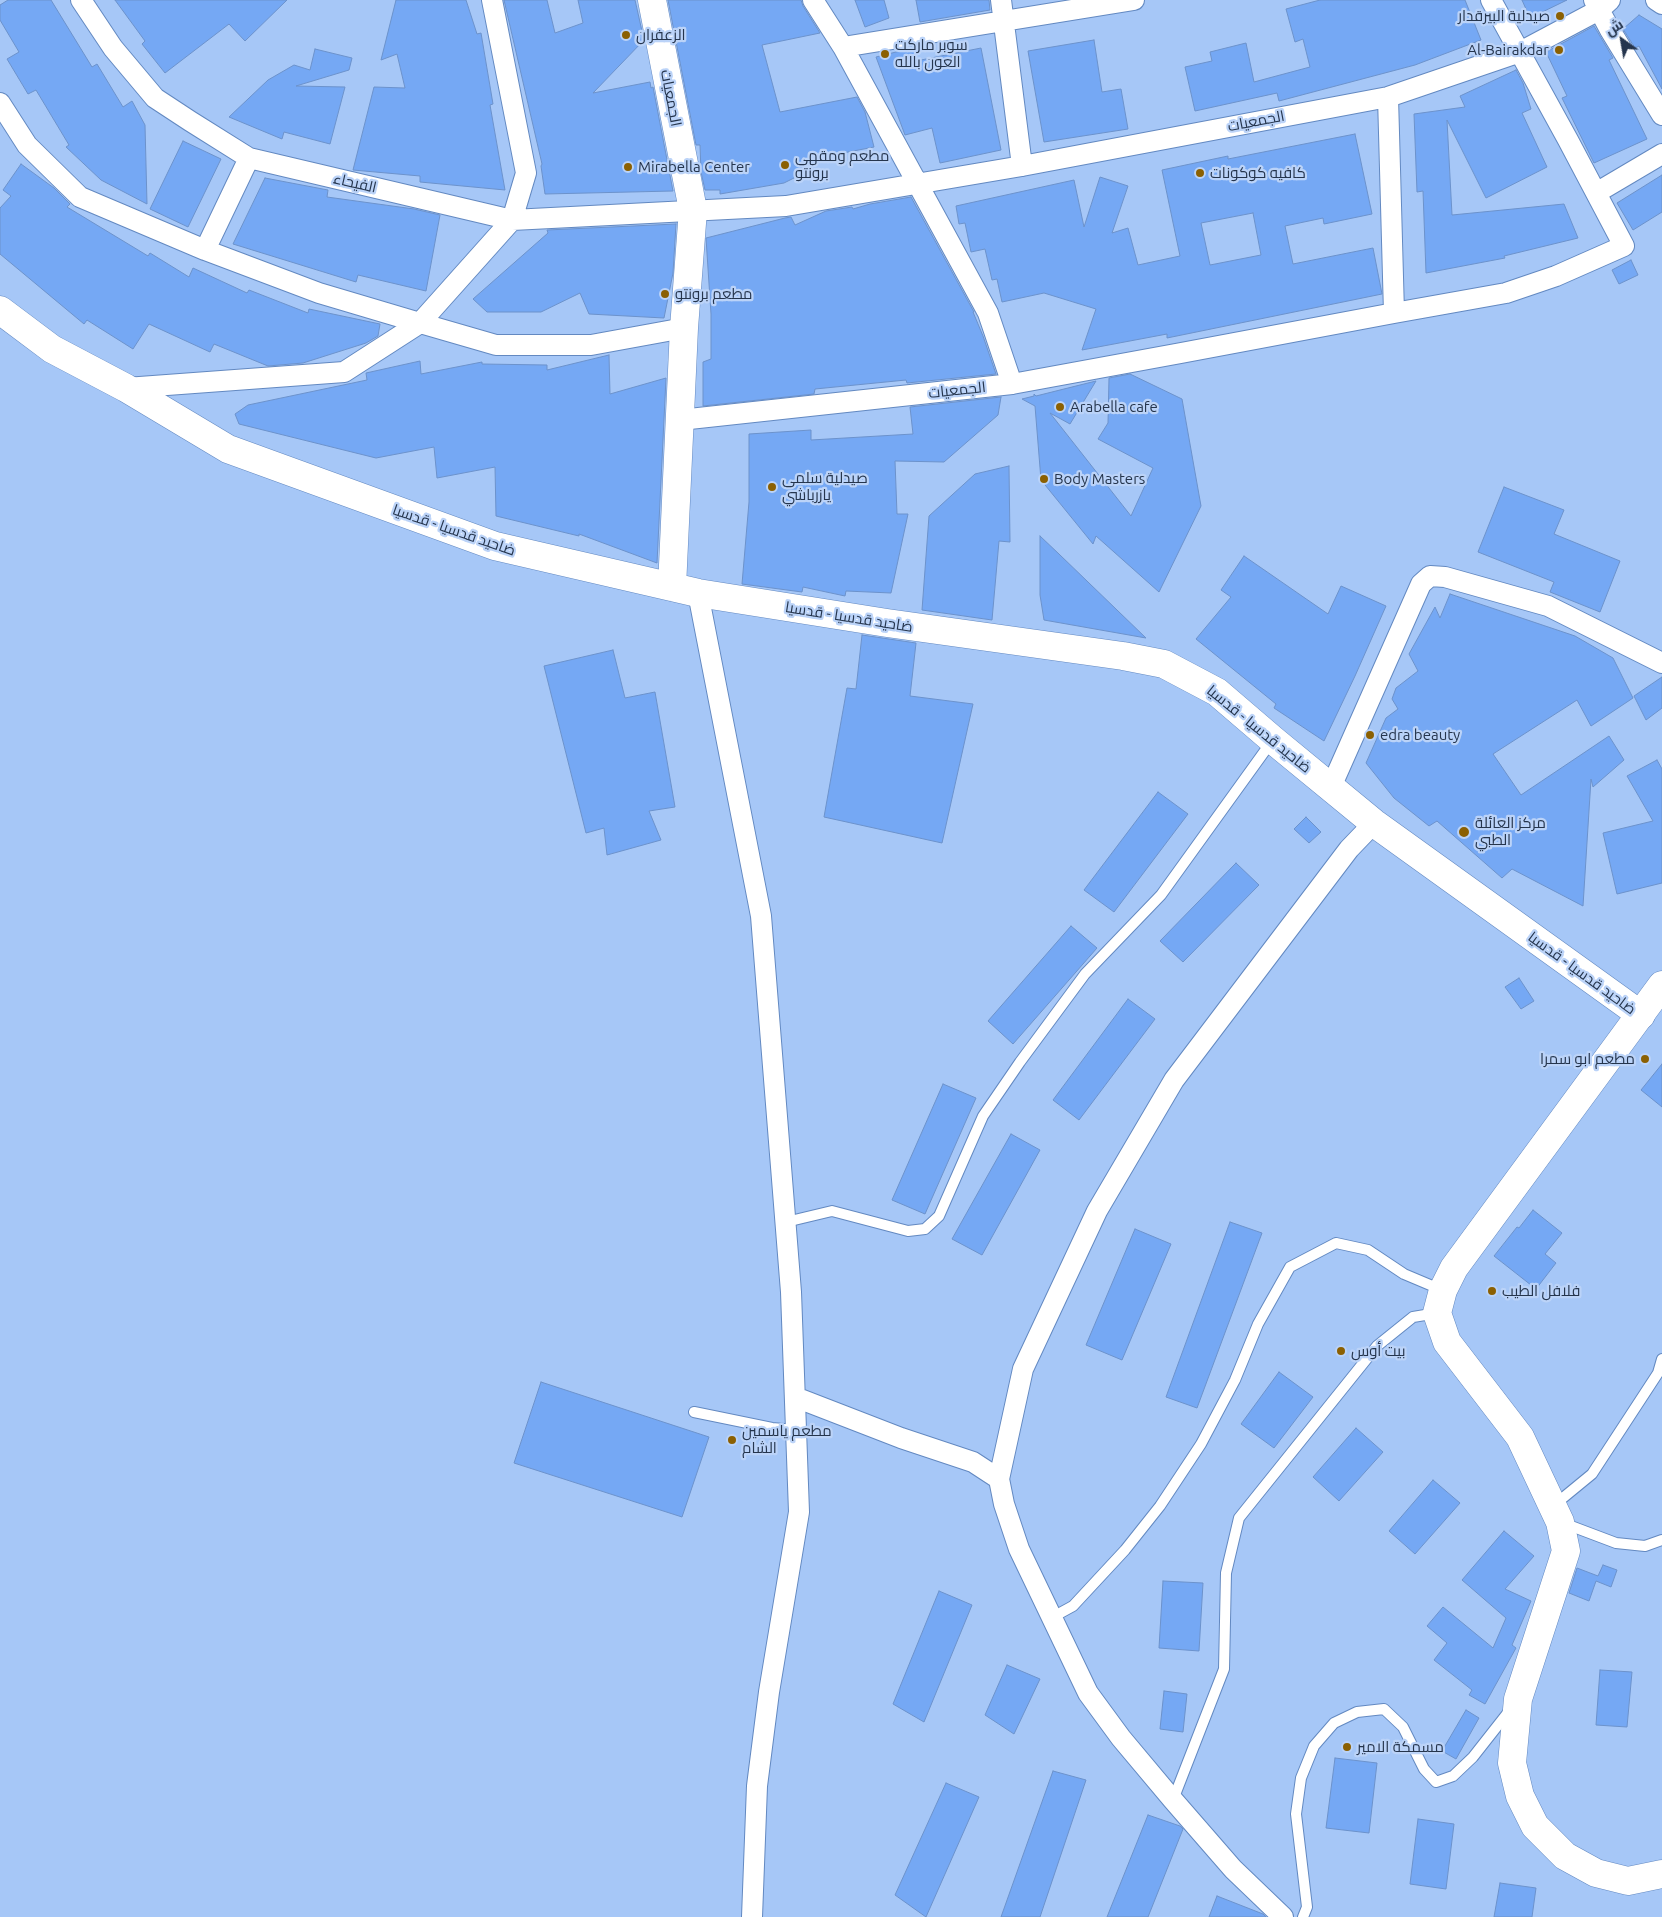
<!DOCTYPE html>
<meta charset="utf-8">
<style>
body{margin:0}
#map{position:relative;width:1662px;height:1917px;overflow:hidden;background:#a6c7f7;font-family:Ubuntu,Cairo,sans-serif}
canvas{display:block}
.north{position:absolute;left:1597px;top:15px;width:50px;height:50px;-webkit-text-stroke:4px #bbd3f8;paint-order:stroke;rotate:328deg;font-size:14px;font-weight:700;line-height:20px;text-align:center;color:#25354d}
.north::after{content:'';display:block;margin:auto;width:18px;height:22px;background:#25354d;clip-path:polygon(50% 0,100% 100%,50% 72%,0 100%)}
</style>
<div id="map">
<canvas width="1662" height="1917"></canvas>
<div class="north">ش</div>
</div>
<script>
const context = document.querySelector('canvas').getContext('2d');
context.lineJoin = 'round';
function paint(path, color) { context.fillStyle = color; context.fill(path, 'evenodd'); }
const shape = rows => new Path2D(rows.map(r => 'M' + r).join(''));
function trace(path, color, width, dash) { context.strokeStyle = color; context.lineWidth = width; context.lineCap = dash ? 'butt' : 'round'; context.setLineDash(dash || []); context.stroke(path); }
function drawText(font, color, halo, rows, align = 'center') {
  context.font = font + ' Ubuntu,Cairo,sans-serif'; context.lineWidth = 4.5; context.setLineDash([]); context.textBaseline = 'middle'; context.strokeStyle = halo; context.fillStyle = color; for (const [text, x, y, turn = 0] of rows) {
    context.save(); context.translate(x, y); context.rotate((+turn || 0) * Math.PI / 180); context.textAlign = isNaN(turn) ? turn : align; if (halo) context.strokeText(text, 0, 0); context.fillText(text, 0, 0); context.restore();
  }
}
const building = shape([
 [8,0,51,0,92,67,97,64,123,107,132,101,145,125,147,204,101,180,66,147,69,145,36,90,28,94,7,59,19,52,0,20,0,5,8,0],
 [115,0,287,0,245,41,229,24,165,73,142,44,145,41,115,0],
 [396,0,466,0,477,34,481,33,493,104,490,105,505,190,420,182,420,176,353,170,374,87,405,88,397,54,381,60,396,0],
 [504,0,547,0,555,33,583,23,578,0,635,0,644,40,593,93,650,82,651,88,653,87,673,191,545,194,541,166,542,164,504,0],
 [668,0,801,0,803,6,820,33,762,45,780,112,857,97,865,112,874,147,802,161,808,171,784,183,720,194,720,190,705,190,701,172,700,145,696,145,668,0],
 [855,0,884,0,889,18,865,27,855,0],
 [916,0,989,0,990,10,920,22,916,0],
 [1320,0,1465,0,1481,40,1415,65,1279,101,1277,93,1195,111,1185,67,1212,61,1210,52,1246,43,1254,82,1310,67,1303,39,1295,42,1286,9,1320,0],
 [1522,0,1567,0,1530,18,1522,0],
 [1639,15,1662,29,1662,89,1639,46,1635,48,1623,29,1639,15],
 [1594,26,1613,58,1609,60,1647,139,1594,163,1562,98,1567,96,1546,52,1594,26],
 [1094,40,1102,92,1121,89,1128,129,1044,142,1028,51,1094,40],
 [916,47,916,61,981,48,1001,150,940,163,932,128,905,135,876,57,916,47],
 [315,49,352,58,349,70,296,86,345,87,330,144,284,132,282,139,229,117,268,80,294,65,310,70,315,49],
 [1516,70,1523,83,1531,109,1522,113,1547,167,1486,198,1447,120,1452,215,1564,204,1578,238,1504,256,1505,258,1426,273,1423,191,1417,192,1414,114,1465,107,1460,96,1516,70],
 [1355,134,1372,214,1324,224,1323,218,1285,226,1293,264,1373,248,1382,294,1167,338,1167,334,1082,350,1096,309,1044,293,1002,302,997,279,992,280,985,249,971,252,965,223,959,224,956,206,1074,180,1084,227,1100,177,1128,186,1112,233,1128,228,1138,265,1180,256,1162,170,1228,156,1228,159,1355,134],
 [1253,213,1261,255,1210,265,1201,223,1253,213],
 [183,141,221,159,188,227,150,209,183,141],
 [21,164,54,188,70,204,67,207,148,256,150,253,189,277,193,268,247,293,249,290,308,313,309,309,380,324,378,336,366,343,303,363,268,366,214,344,210,352,149,324,133,349,87,320,84,324,0,254,0,208,11,196,3,190,21,164],
 [1662,175,1662,212,1633,230,1617,203,1662,175],
 [265,178,328,190,327,197,414,209,440,215,426,291,358,275,356,282,233,244,265,178],
 [911,197,974,312,973,312,983,336,996,374,907,383,906,380,815,389,814,394,703,406,703,362,711,359,711,314,706,238,785,218,791,217,795,225,826,211,852,207,853,209,870,204,911,197],
 [676,224,673,273,664,318,589,314,580,293,541,312,487,312,473,299,548,233,547,230,676,224],
 [1631,260,1638,275,1619,284,1612,270,1631,260],
 [609,355,610,394,666,378,657,563,579,534,579,536,496,516,495,467,437,478,434,447,376,458,239,424,235,414,248,405,367,380,366,373,420,361,421,374,482,362,482,364,547,365,547,370,609,355],
 [1130,374,1182,399,1201,506,1159,592,1096,536,1093,544,1041,480,1035,406,1022,399,1034,396,1034,394,1036,396,1096,381,1070,424,1050,413,1131,516,1153,468,1098,439,1108,423,1109,378,1130,374],
 [1001,397,998,415,944,462,895,461,897,514,908,514,891,593,846,591,845,596,803,587,802,592,742,584,749,502,749,434,811,430,811,440,913,434,910,407,1001,397],
 [1009,466,1010,542,999,541,992,620,922,610,929,516,975,474,1009,466],
 [1504,487,1564,510,1554,534,1620,561,1600,612,1550,592,1554,582,1478,552,1504,487],
 [1040,536,1059,554,1146,638,1044,620,1040,595,1040,536],
 [1244,556,1328,614,1341,586,1386,606,1355,676,1324,741,1274,708,1276,704,1196,639,1231,597,1221,590,1244,556],
 [1450,594,1575,636,1613,658,1633,698,1591,726,1577,700,1493,754,1521,795,1609,736,1624,760,1593,787,1591,779,1583,906,1512,869,1502,878,1437,821,1429,826,1394,798,1366,763,1386,718,1398,709,1392,699,1396,688,1418,671,1409,654,1435,607,1440,618,1450,594],
 [862,635,916,643,910,696,973,704,942,843,824,817,847,688,856,689,862,635],
 [613,650,625,698,655,692,675,807,649,811,661,840,607,855,604,828,586,833,544,666,613,650],
 [1662,677,1662,708,1646,720,1634,696,1662,677],
 [1657,760,1662,769,1662,883,1617,894,1603,833,1653,821,1627,776,1657,760],
 [1158,792,1188,814,1114,912,1084,890,1158,792],
 [1306,817,1321,832,1309,843,1294,829,1306,817],
 [1236,863,1259,885,1183,962,1160,941,1236,863],
 [1071,926,1097,948,1013,1044,988,1021,1071,926],
 [1519,978,1534,1001,1521,1009,1505,987,1519,978],
 [1128,999,1155,1019,1079,1120,1053,1100,1128,999],
 [1662,1064,1662,1107,1641,1090,1662,1064],
 [943,1084,976,1098,925,1214,892,1200,943,1084],
 [1011,1134,1040,1150,982,1255,952,1239,1011,1134],
 [1533,1210,1562,1233,1545,1254,1556,1263,1536,1289,1494,1256,1517,1227,1519,1228,1533,1210],
 [1230,1222,1262,1233,1197,1408,1166,1397,1230,1222],
 [1135,1229,1171,1244,1122,1360,1086,1345,1135,1229],
 [1279,1372,1313,1397,1274,1448,1241,1424,1279,1372],
 [541,1382,709,1437,682,1517,514,1463,541,1382],
 [1356,1428,1383,1452,1339,1501,1313,1477,1356,1428],
 [1433,1480,1460,1503,1415,1554,1389,1531,1433,1480],
 [1504,1531,1534,1556,1505,1589,1531,1601,1512,1645,1516,1648,1485,1704,1469,1695,1472,1690,1434,1660,1447,1643,1427,1626,1443,1607,1493,1648,1506,1618,1462,1580,1504,1531],
 [1603,1565,1617,1570,1611,1587,1596,1581,1589,1601,1569,1593,1577,1568,1598,1576,1603,1565],
 [1163,1581,1203,1583,1199,1651,1159,1648,1163,1581],
 [939,1591,972,1605,924,1722,893,1704,939,1591],
 [1007,1665,1040,1679,1014,1734,985,1715,1007,1665],
 [1600,1670,1632,1672,1627,1727,1596,1725,1600,1670],
 [1164,1691,1187,1694,1183,1732,1160,1729,1164,1691],
 [1466,1710,1479,1718,1456,1759,1442,1751,1466,1710],
 [1335,1758,1377,1763,1369,1833,1326,1828,1335,1758],
 [1053,1771,1086,1780,1040,1917,1001,1917,1053,1771],
 [946,1783,979,1797,926,1917,895,1895,946,1783],
 [1148,1815,1180,1826,1183,1829,1148,1917,1107,1917,1148,1815],
 [1418,1819,1454,1824,1446,1889,1410,1884,1418,1819],
 [1500,1883,1536,1888,1532,1917,1494,1917,1500,1883],
 [1217,1896,1263,1914,1266,1917,1209,1917,1217,1896]
]);
paint(building, '#75a8f4');
trace(building, '#6c92cb', 1);
const service = shape([
 [786,1222,832,1211,908,1231,925,1229,939,1216,983,1116,1020,1062,1085,974,1161,895,1272,741],
 [694,1412,772,1428,796,1430],
 [1553,1506,1592,1474,1658,1373,1662,1359],
 [1563,1523,1616,1543,1645,1546,1662,1540],
 [1051,1618,1073,1606,1125,1550,1160,1506,1201,1444,1235,1380,1258,1324,1290,1267,1336,1243,1368,1250,1404,1274,1442,1290],
 [1173,1800,1224,1669,1226,1573,1239,1518,1377,1346,1413,1317,1437,1313],
 [1303,1917,1307,1907,1296,1814,1301,1778,1314,1746,1334,1723,1357,1712,1384,1709,1403,1727,1424,1769,1436,1782,1453,1776,1473,1757,1510,1710]
]);
const minor = shape([
 [81,0,113,48,155,98,190,121,249,158,512,220,786,206,1022,166,1388,97,1520,52,1599,10,1610,0],
 [492,0,526,173,512,220,420,323,496,345,591,345,684,328],
 [813,0,843,47],
 [1001,0,1022,166],
 [1594,0,1610,30,1662,115],
 [1656,0,1662,4],
 [1388,97,1394,313],
 [0,103,27,145,80,197,205,250,249,158],
 [1596,193,1662,154],
 [205,250,319,293,420,323],
 [1012,384,988,313,843,47,1134,0],
 [126,388,344,372,420,323],
 [680,420,1012,384,1181,353,1394,313,1506,293,1556,276,1624,246,1568,140,1491,0],
 [698,593,761,916,791,1292,799,1512,769,1692,757,1786,752,1917],
 [1331,787,1421,584,1430,576,1445,577,1548,606,1662,663],
 [795,1397,901,1438,973,1462,999,1479],
 [1283,1917,1233,1869,1173,1800,1121,1738,1088,1693,1019,1549,1004,1504,999,1479,1023,1369,1097,1211,1174,1080,1349,849,1374,823]
]);
const secondary = shape([
 [652,0,693,210,684,328,672,587],
 [0,310,52,349,126,388,228,449,495,546,698,593,887,623,1123,656,1164,664,1217,692,1273,740,1374,823,1641,1015]
]);
const primary = shape([
 [1662,985,1454,1268,1443,1290,1437,1313,1447,1342,1520,1437,1560,1522,1566,1551,1518,1699,1512,1763,1520,1796,1535,1826,1565,1856,1596,1873,1628,1881,1662,1874]
]);
trace(service, '#6389c1', 12);
trace(minor, '#6389c1', 22);
trace(secondary, '#6389c1', 29);
trace(primary, '#6389c1', 29);
trace(service, '#fff', 10);
trace(minor, '#fff', 20);
trace(secondary, '#fff', 28);
trace(primary, '#fff', 28);
for (const [x, y, r, color] of [
 [1560,16,5,"#8b6002"],
 [626,35,5,"#8b6002"],
 [1559,50,5,"#8b6002"],
 [885,54,5,"#8b6002"],
 [785,165,5,"#8b6002"],
 [628,167,5,"#8b6002"],
 [1200,173,5,"#8b6002"],
 [665,294,5,"#8b6002"],
 [1060,407,5,"#8b6002"],
 [1044,479,5,"#8b6002"],
 [772,487,5,"#8b6002"],
 [1370,735,5,"#8b6002"],
 [1464,832,6,"#8b6002"],
 [1645,1059,5,"#8b6002"],
 [1492,1291,5,"#8b6002"],
 [1341,1351,5,"#8b6002"],
 [732,1440,5,"#8b6002"],
 [1347,1747,5,"#8b6002"]
]) { const dot = new Path2D(); dot.arc(x, y, r, 0, 2 * Math.PI); context.fillStyle = color; context.fill(dot); trace(dot, '#bbd3f8', 2); }
drawText('15px', '#25354d', '#bbd3f8', [
 ["صيدلية البيرقدار",1550,16,"right"],
 ["الزعفران",636,35],
 ["سوبر ماركت",895,45],
 ["العون بالله",895,62],
 ["Al-Bairakdar",1549,50,"right"],
 ["مطعم ومقهى",795,156],
 ["برونتو",795,173],
 ["Mirabella Center",638,167],
 ["كافيه كوكونات",1210,173],
 ["مطعم برونتو",675,294],
 ["Arabella cafe",1070,407],
 ["صيدلية سلمى",782,478],
 ["يازرباشي",782,495],
 ["Body Masters",1054,479],
 ["edra beauty",1380,735],
 ["مركز العائلة",1475,823],
 ["الطبي",1475,840],
 ["مطعم ابو سمرا",1635,1059,"right"],
 ["فلافل الطيب",1502,1291],
 ["بيت أوس",1351,1351],
 ["مطعم ياسمين",742,1431],
 ["الشام",742,1448],
 ["مسمكة الامير",1357,1747]
], 'left');
drawText('15px', '#25354d', '#bbd3f8', [
 ["الجمعيات",671,98,79],
 ["الجمعيات",1256,121,-11],
 ["الفيحاء",355,183,13],
 ["الجمعيات",957,390,-6],
 ["ضاحيد قدسيا - قدسيا",454,530,19],
 ["ضاحيد قدسيا - قدسيا",849,617,9],
 ["ضاحيد قدسيا - قدسيا",1259,729,39],
 ["ضاحيد قدسيا - قدسيا",1582,973,36]
]);
</script>
